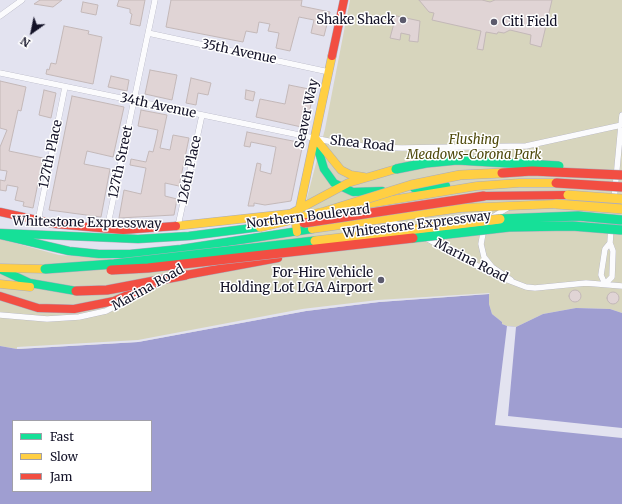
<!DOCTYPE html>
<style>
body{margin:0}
#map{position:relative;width:622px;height:504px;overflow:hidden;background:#e3e3f0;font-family:Merriweather,serif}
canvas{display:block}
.legend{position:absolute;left:12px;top:420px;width:140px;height:72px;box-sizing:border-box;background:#fff;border:1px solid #a1a0a9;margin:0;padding:5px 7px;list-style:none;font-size:12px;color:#131227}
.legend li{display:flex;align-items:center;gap:8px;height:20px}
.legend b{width:20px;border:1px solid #a1a0a9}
.north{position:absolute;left:12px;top:12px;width:40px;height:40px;-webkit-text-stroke:3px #fff;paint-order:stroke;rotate:213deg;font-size:11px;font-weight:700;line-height:16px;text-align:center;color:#131227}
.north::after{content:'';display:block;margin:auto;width:14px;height:18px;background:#131227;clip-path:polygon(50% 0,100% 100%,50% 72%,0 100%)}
</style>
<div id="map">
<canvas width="622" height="504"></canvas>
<ul class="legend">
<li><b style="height:5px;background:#16e098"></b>Fast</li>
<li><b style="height:5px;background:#ffcf43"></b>Slow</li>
<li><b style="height:5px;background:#f24e42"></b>Jam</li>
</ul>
<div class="north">N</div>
</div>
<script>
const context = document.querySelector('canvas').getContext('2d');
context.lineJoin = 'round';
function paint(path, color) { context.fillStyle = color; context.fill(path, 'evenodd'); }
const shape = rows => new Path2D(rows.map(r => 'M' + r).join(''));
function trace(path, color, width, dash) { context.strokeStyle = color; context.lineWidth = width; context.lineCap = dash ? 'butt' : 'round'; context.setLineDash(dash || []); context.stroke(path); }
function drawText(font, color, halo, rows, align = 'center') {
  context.font = font + ' Merriweather,serif'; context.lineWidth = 3; context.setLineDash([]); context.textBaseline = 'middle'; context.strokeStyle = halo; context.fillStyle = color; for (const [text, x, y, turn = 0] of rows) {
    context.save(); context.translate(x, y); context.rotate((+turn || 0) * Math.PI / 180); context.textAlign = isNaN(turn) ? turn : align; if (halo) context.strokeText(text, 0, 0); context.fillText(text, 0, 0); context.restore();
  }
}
paint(shape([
 [350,0,622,0,622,313,610,309,576,308,543,314,516,327,507,326,502,324,502,322,492,314,489,304,489,295,379,302,306,311,138,342,17,349,0,346,0,239,59,255,117,259,297,236,325,129]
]), '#d7d5bd');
paint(shape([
 [489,294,489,304,492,314,502,322,502,324,507,326,516,327,543,314,576,308,610,309,622,313,622,504,0,504,0,346,17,349,138,342,306,311,379,302],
 [13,421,151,421,151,491,13,491]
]), '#9f9ed1');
paint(shape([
 [490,293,489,294,379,302,306,311,138,342,17,349,17,347,138,340,302,309,378,300],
 [507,326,516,327,508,416,622,428,622,438,495,425]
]), '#e3e3f0');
const building = shape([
 [40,0,62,0,53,7,34,4,40,0],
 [119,0,145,0,140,26,130,24,132,14,130,13,130,9,117,6,119,0],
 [171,0,302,0,301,6,330,12,324,36,311,33,314,20,299,17,290,51,276,48,279,33,268,31,270,24,259,22,257,33,246,31,243,42,166,27,171,0],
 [419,0,482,0,490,2,495,0,552,0,541,47,530,44,531,35,510,30,504,33,498,32,497,34,486,32,483,50,477,49,481,31,432,20,434,13,429,12,419,0],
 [83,2,98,5,96,15,81,12,83,2],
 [392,15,420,21,418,42,409,41,410,35,401,33,400,40,390,38,394,23,391,22,392,15],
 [64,26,89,31,88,34,102,37,93,84,46,74,47,69,49,70,51,63,56,64,64,26],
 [150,70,177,75,172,100,145,94,150,70],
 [111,76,129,80,127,91,108,87,111,76],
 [191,78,211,83,208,95,198,93,196,105,186,103,191,78],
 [0,81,26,87,21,111,18,110,9,151,43,158,33,208,23,206,24,202,15,200,18,187,7,185,6,191,0,190,0,180,5,181,7,171,0,170,0,147,7,130,0,128,0,81],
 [289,85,314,90,306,128,256,117,260,99,285,104,289,85],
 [44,90,56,93,51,118,39,115,44,90],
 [246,90,255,92,253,101,245,99,246,90],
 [72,96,124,107,113,157,87,151,84,164,110,169,101,217,49,210,72,96],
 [141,110,167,115,160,148,170,150,173,135,189,138,179,186,165,183,165,196,177,199,174,215,119,218,124,190,141,194,146,168,130,165,131,159,146,162,149,151,153,152,156,140,158,130,138,126,141,110],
 [247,132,303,143,291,201,265,205,254,203,254,206,248,206,257,163,261,164,260,171,271,174,276,147,251,142,250,147,244,146,247,132],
 '569 296a6 6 0 1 1 12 0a6 6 0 1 1-12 0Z',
 '607 298a6 6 0 1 1 12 0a6 6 0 1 1-12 0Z'
]);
paint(building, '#e0d4d5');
trace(building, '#c3b8b8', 1);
const street = shape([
 [0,16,22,0],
 [148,33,329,72],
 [0,73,333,142,370,147,402,148,526,146,622,125],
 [614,200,622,115],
 [491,218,509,207],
 [38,221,65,87],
 [388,221,408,228],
 [178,226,202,115],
 [484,228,481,244,484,257,492,267,511,280],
 [107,229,155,0],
 [426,238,492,274,526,287,535,288,586,283,622,286],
 [610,243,605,249,601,275,605,284,612,277,613,251,610,243,611,227],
 [0,315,47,319,79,317,106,311,137,295]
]);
const fast = shape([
 [315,139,324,169,334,183,353,192,382,191],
 [414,188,446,186],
 [0,233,138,239,189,236,260,227],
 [0,235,69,251,99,254,130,254,181,249,312,229],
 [0,269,30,283,76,291]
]);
const slow = shape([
 [315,138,341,170,351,175,364,177],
 [355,206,477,186,519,183,556,183],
 [290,214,348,183,396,169],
 [176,226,296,213],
 [312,229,461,208,556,204],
 [297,232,296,225,332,56],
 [0,268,45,269],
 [0,284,30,287]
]);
const jam = shape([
 [332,56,344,0],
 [484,196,568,195],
 [0,212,55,224,123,230,176,226],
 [186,275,278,258],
 [0,296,38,308,74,309,114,301,158,282]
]);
trace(street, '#acacbc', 6);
trace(fast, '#acacbc', 9);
trace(slow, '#acacbc', 9);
trace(jam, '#acacbc', 9);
trace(street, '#fbfbfd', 5.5);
trace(fast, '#16e098', 8);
trace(slow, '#ffcf43', 8);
trace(jam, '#f24e42', 8);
const fastBridge = shape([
 [396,169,426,163,457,160,559,166],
 [500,219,578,216,622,220],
 [413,238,509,227,572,226,622,230],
 [45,269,114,264,315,241]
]);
const slowBridge = shape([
 [568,195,622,199],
 [556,204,622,209],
 [260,227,324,212,411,185,460,175,502,173],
 [315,241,500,219]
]);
const jamBridge = shape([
 [502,173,532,171,622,175],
 [556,183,622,187],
 [304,223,484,196],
 [111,270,148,268,413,238],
 [76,291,107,290,186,275]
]);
trace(fastBridge, '#acacbc', 10, []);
trace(slowBridge, '#acacbc', 10, []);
trace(jamBridge, '#acacbc', 10, []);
trace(fastBridge, '#16e098', 9);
trace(slowBridge, '#ffcf43', 9);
trace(jamBridge, '#f24e42', 9);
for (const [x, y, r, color] of [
 [403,20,4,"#5c5b6d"],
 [494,22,4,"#5c5b6d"],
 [381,280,4,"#5c5b6d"]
]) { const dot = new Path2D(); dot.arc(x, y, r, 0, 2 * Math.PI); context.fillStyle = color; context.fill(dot); trace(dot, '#fff', 1.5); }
drawText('13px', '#131227', '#fff', [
 ["Shake Shack",395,20],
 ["Citi Field",502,22,"left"],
 ["For-Hire Vehicle",373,273],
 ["Holding Lot LGA Airport",373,288]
], 'right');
drawText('13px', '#131227', '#fff', [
 ["35th Avenue",239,52,12],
 ["34th Avenue",158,106,12],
 ["Seaver Way",307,114,-78],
 ["Shea Road",362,144,6],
 ["127th Place",51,154,-78],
 ["127th Street",121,162,-78],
 ["126th Place",190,170,-78],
 ["Northern Boulevard",308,217,-7],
 ["Whitestone Expressway",87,223,1],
 ["Whitestone Expressway",417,225,-7],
 ["Marina Road",471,261,27],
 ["Marina Road",148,288,-29]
]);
drawText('italic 13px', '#4f4a0c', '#fff', [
 ["Flushing",474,140],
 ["Meadows-Corona Park",474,155]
]);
</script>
